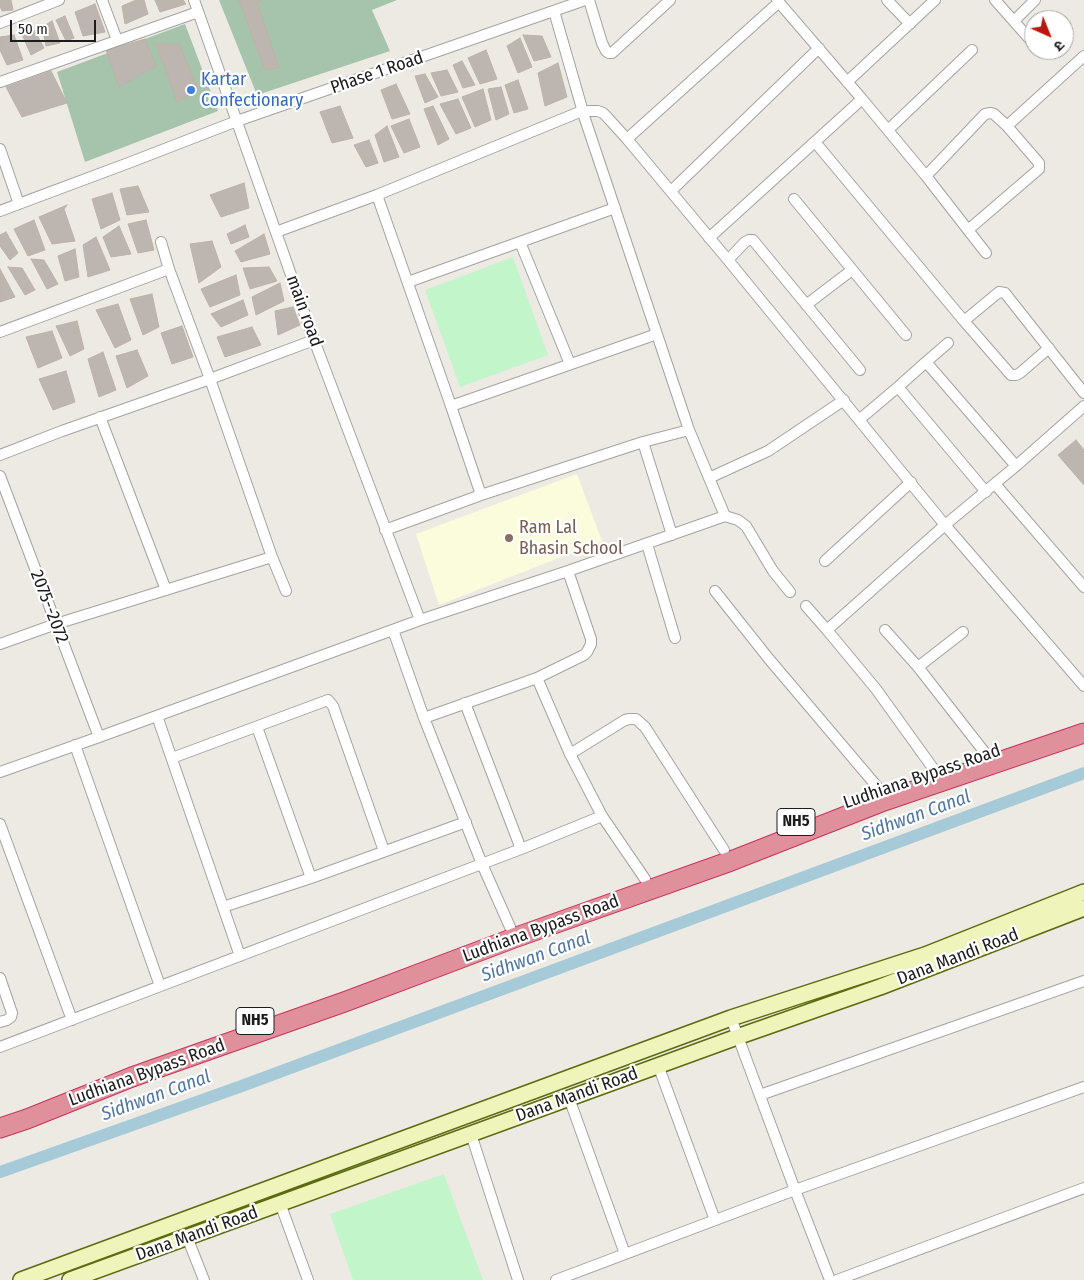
<!DOCTYPE html>
<meta charset="utf-8">
<style>
body{margin:0}
#map{position:relative;width:1084px;height:1280px;overflow:hidden;background:#edeae3;font-family:"Fira Sans Condensed","Noto Sans Devanagari",sans-serif}
canvas{display:block}
.north{position:absolute;left:1024px;top:10px;width:50px;height:50px;box-sizing:border-box;background:#fff;border:1px solid #a4a4a4;border-radius:50%;rotate:136deg;font-size:14px;font-weight:700;line-height:20px;text-align:center;color:#1c1c1c}
.north::after{content:'';display:block;margin:auto;width:18px;height:22px;background:#ba170f;clip-path:polygon(50% 0,100% 100%,50% 72%,0 100%)}
.scale{position:absolute;left:10px;top:20px;width:86px;height:22px;box-sizing:border-box;border:2px solid #1c1c1c;border-top:0;padding-left:6px;font-size:15px;line-height:18px;white-space:nowrap;color:#1c1c1c;-webkit-text-stroke:4px #fff;paint-order:stroke}
</style>
<div id="map">
<canvas width="1084" height="1280"></canvas>
<div class="north">उ</div>
<div class="scale">50 m</div>
</div>
<script>
const context = document.querySelector('canvas').getContext('2d');
context.lineJoin = 'round';
function paint(path, color) { context.fillStyle = color; context.fill(path, 'evenodd'); }
const shape = rows => new Path2D(rows.map(r => 'M' + r).join(''));
function trace(path, color, width, dash) { context.strokeStyle = color; context.lineWidth = width; context.lineCap = dash ? 'butt' : 'round'; context.setLineDash(dash || []); context.stroke(path); }
function drawText(font, color, halo, rows, align = 'center') {
  context.font = font + ' "Fira Sans Condensed",sans-serif'; context.lineWidth = 4.5; context.setLineDash([]); context.textBaseline = 'middle'; context.strokeStyle = halo; context.fillStyle = color; for (const [text, x, y, turn = 0] of rows) {
    context.save(); context.translate(x, y); context.rotate((+turn || 0) * Math.PI / 180); context.textAlign = isNaN(turn) ? turn : align; if (halo) context.strokeText(text, 0, 0); context.fillText(text, 0, 0); context.restore();
  }
}
paint(shape([
 [577,474,602,541,439,605,416,534]
]), '#fbfcdc');
paint(shape([
 [219,0,397,0,372,10,390,51,257,95],
 [185,24,218,111,85,162,57,72]
]), '#a6c4ac');
paint(shape([
 [513,257,548,355,460,387,425,290],
 [444,1174,483,1280,353,1280,330,1214]
]), '#c2f5c9');
trace(shape([
 [0,1172,239,1087,1084,773]
]), '#a6cad8', 12);
const building = shape([
 [0,0,11,0,13,10,2,11,0,6,0,0],
 [136,0,144,0,148,14,125,24,122,6,136,0],
 [155,0,183,0,186,4,160,12,155,0],
 [239,0,262,0,257,2,279,68,265,70,239,0],
 [95,4,105,32,83,36,75,12,95,4],
 [65,16,74,38,66,41,56,20,65,16],
 [52,21,60,43,46,46,42,27,52,21],
 [35,31,44,48,31,55,21,32,35,31],
 [14,35,23,60,7,65,0,50,0,37,14,35],
 [523,35,542,36,551,57,534,61,523,35],
 [520,38,532,67,518,73,507,46,520,38],
 [145,39,156,66,119,87,106,50,145,39],
 [156,44,179,44,199,91,177,102,156,44],
 [486,50,497,79,480,84,468,58,486,50],
 [462,61,475,85,463,88,453,65,462,61],
 [558,63,567,97,545,106,538,73,558,63],
 [447,70,458,92,441,96,431,73,447,70],
 [51,71,67,103,22,117,6,87,51,71],
 [425,74,438,97,425,103,415,76,425,74],
 [518,80,528,109,514,113,505,85,518,80],
 [396,84,410,114,392,119,381,90,396,84],
 [501,87,509,114,496,120,488,89,501,87],
 [483,89,491,120,475,127,462,97,483,89],
 [458,99,471,128,456,134,440,104,458,99],
 [340,106,353,138,332,143,320,112,340,106],
 [433,106,449,139,438,145,424,109,433,106],
 [409,119,420,147,404,153,391,126,409,119],
 [387,126,399,157,384,162,375,135,387,126],
 [369,140,378,163,366,167,354,145,369,140],
 [244,183,249,208,221,217,210,195,244,183],
 [138,186,149,212,127,215,120,189,138,186],
 [112,193,120,220,101,229,92,199,112,193],
 [67,205,64,209,75,241,52,244,39,217,67,205],
 [34,220,45,250,28,256,14,229,34,220],
 [146,220,154,250,138,253,128,224,146,220],
 [245,225,249,237,231,244,227,234,245,225],
 [119,226,131,254,111,257,103,237,119,226],
 [6,232,18,253,10,260,0,246,0,235,6,232],
 [264,234,270,254,241,262,235,251,264,234],
 [96,237,110,270,88,277,83,245,96,237],
 [212,241,221,267,199,283,190,244,212,241],
 [75,249,79,277,65,281,58,256,75,249],
 [31,259,44,260,58,284,47,289,31,259],
 [8,267,22,268,35,290,25,295,8,267],
 [269,267,277,281,250,289,243,268,269,267],
 [0,269,15,297,0,302,0,269],
 [236,275,240,295,210,307,201,289,236,275],
 [280,283,284,301,256,315,252,297,280,283],
 [152,294,159,327,143,335,130,299,152,294],
 [243,300,248,315,221,327,211,314,243,300],
 [118,304,131,340,115,348,96,310,118,304],
 [293,307,300,325,278,335,275,311,293,307],
 [77,321,84,349,70,356,56,326,77,321],
 [182,326,193,357,172,364,161,333,182,326],
 [252,327,261,345,225,357,217,337,252,327],
 [52,331,62,358,38,368,26,337,52,331],
 [137,350,148,376,127,388,116,356,137,350],
 [103,352,116,390,99,397,88,359,103,352],
 [66,371,75,402,53,410,39,379,66,371],
 [1076,440,1084,450,1084,485,1058,455,1076,440]
]);
paint(building, '#bdb6b0');
trace(building, '#bdb2a6', 1);
const street = shape([
 [102,0,117,40],
 [194,0,314,340,420,620],
 [589,0,602,43,606,51,609,53,612,53,670,0],
 [887,0,910,24],
 [995,0,1034,44],
 [554,11,585,119,689,430,725,516],
 [1014,21,1035,0],
 [0,23,59,0],
 [1039,50,1041,52],
 [0,82,198,12],
 [847,82,935,0],
 [862,99,926,176,968,230,1039,169,1039,163,1007,126,1084,56],
 [888,130,972,50],
 [627,139,779,2],
 [815,142,964,321,999,292,1005,293,1084,393],
 [0,149,19,204],
 [926,176,985,114,991,113,994,114,1007,126],
 [671,191,819,48],
 [377,195,451,406,657,334],
 [794,199,906,335],
 [0,211,131,162,237,121,585,0],
 [968,230,986,253],
 [276,232,377,195,582,111,598,111,603,113,607,117,627,139,728,260,945,525,1084,686],
 [709,238,862,99,777,0],
 [161,242,169,269],
 [520,242,570,364],
 [728,260,745,242,749,240,753,240,860,370],
 [408,282,615,208],
 [806,305,852,270],
 [964,321,1011,375,1016,375,1020,373,1049,348],
 [0,332,169,269,210,379,272,557,286,591],
 [926,362,948,343],
 [898,387,926,362,1016,466],
 [451,406,481,495],
 [100,417,166,590],
 [860,419,898,387,986,492],
 [643,442,672,535],
 [0,455,62,431,210,379,314,340],
 [0,476,99,737],
 [709,478,768,451,844,400],
 [995,484,1084,587],
 [385,530,481,495,643,442,689,430],
 [647,544,675,638],
 [825,561,911,482],
 [715,591,769,659,880,790],
 [806,606,827,630,876,689,935,771],
 [393,630,424,718,482,864,510,927],
 [827,630,945,525,1016,466,1084,406],
 [885,630,918,667,986,754],
 [0,644,56,624,272,557],
 [918,667,963,632],
 [465,703,521,849],
 [157,716,240,956],
 [424,718,537,678,584,655,587,652,591,644,591,639,568,571],
 [257,727,311,878],
 [75,745,160,986],
 [570,754,625,720,630,719,636,719,645,727,724,850],
 [172,758,328,700,333,706,384,851],
 [0,772,99,737,420,620,568,571,725,516,738,520,746,526,773,571,790,592],
 [602,816,645,879],
 [0,824,72,1020],
 [223,907,311,878,466,822],
 [0,978,12,1013,11,1017,7,1020,0,1022],
 [731,1018,795,1190,830,1280],
 [0,1047,521,849,602,816,570,754,537,678],
 [658,1065,715,1220],
 [760,1095,1084,981],
 [569,1098,625,1254],
 [471,1134,518,1280],
 [280,1203,308,1280],
 [187,1237,204,1280],
 [556,1280,795,1190,1084,1087],
 [837,1280,1084,1188]
]);
const secondary = shape([
 [21,1280,731,1018,925,955,1084,892],
 [70,1280,737,1037,880,987,1084,908]
]);
const highway = shape([
 [0,1128,27,1119,132,1077,347,1001,514,938,731,861,884,801,1084,733]
]);
trace(street, '#a3a3a3', 12);
trace(secondary, '#5b6a0d', 18);
trace(highway, '#ca305d', 21);
trace(street, '#fff', 10);
trace(secondary, '#eef4ba', 15);
trace(highway, '#df909a', 19);
for (const [x, y, r, color] of [
 [191,90,5,"#3f7fe0"],
 [509,538,5,"#8d6e63"]
]) { const dot = new Path2D(); dot.arc(x, y, r, 0, 2 * Math.PI); context.fillStyle = color; context.fill(dot); trace(dot, '#fff', 2); }
for (const [x, y, w] of [
 [796,822,38],
 [255,1021,38]
]) { const box = new Path2D(); box.roundRect(x - w / 2, y - 13.5, w, 27, 4); context.fillStyle = '#fff'; context.fill(box); trace(box, '#1c1c1c', 1); }
drawText('bold 16px', '#1c1c1c', null, [
 ["NH5",796,822],
 ["NH5",255,1021]
]);
drawText('18px', '#1c1c1c', '#fff', [
 ["Phase 1 Road",377,73,-19],
 ["main road",304,311,70],
 ["2075--2072",49,607,69],
 ["Ludhiana Bypass Road",922,777,-19],
 ["Ludhiana Bypass Road",541,929,-20],
 ["Dana Mandi Road",958,957,-21],
 ["Ludhiana Bypass Road",147,1073,-20],
 ["Dana Mandi Road",577,1095,-20],
 ["Dana Mandi Road",197,1234,-20]
]);
drawText('18px', '#366cbe', '#fff', [
 ["Kartar",201,80],
 ["Confectionary",201,101]
], 'left');
drawText('18px', '#785e54', '#fff', [
 ["Ram Lal",519,528],
 ["Bhasin School",519,549]
], 'left');
drawText('italic 19px', '#5076a4', '#fff', [
 ["Sidhwan Canal",916,816,-20],
 ["Sidhwan Canal",536,957,-20],
 ["Sidhwan Canal",156,1096,-20]
]);
</script>
